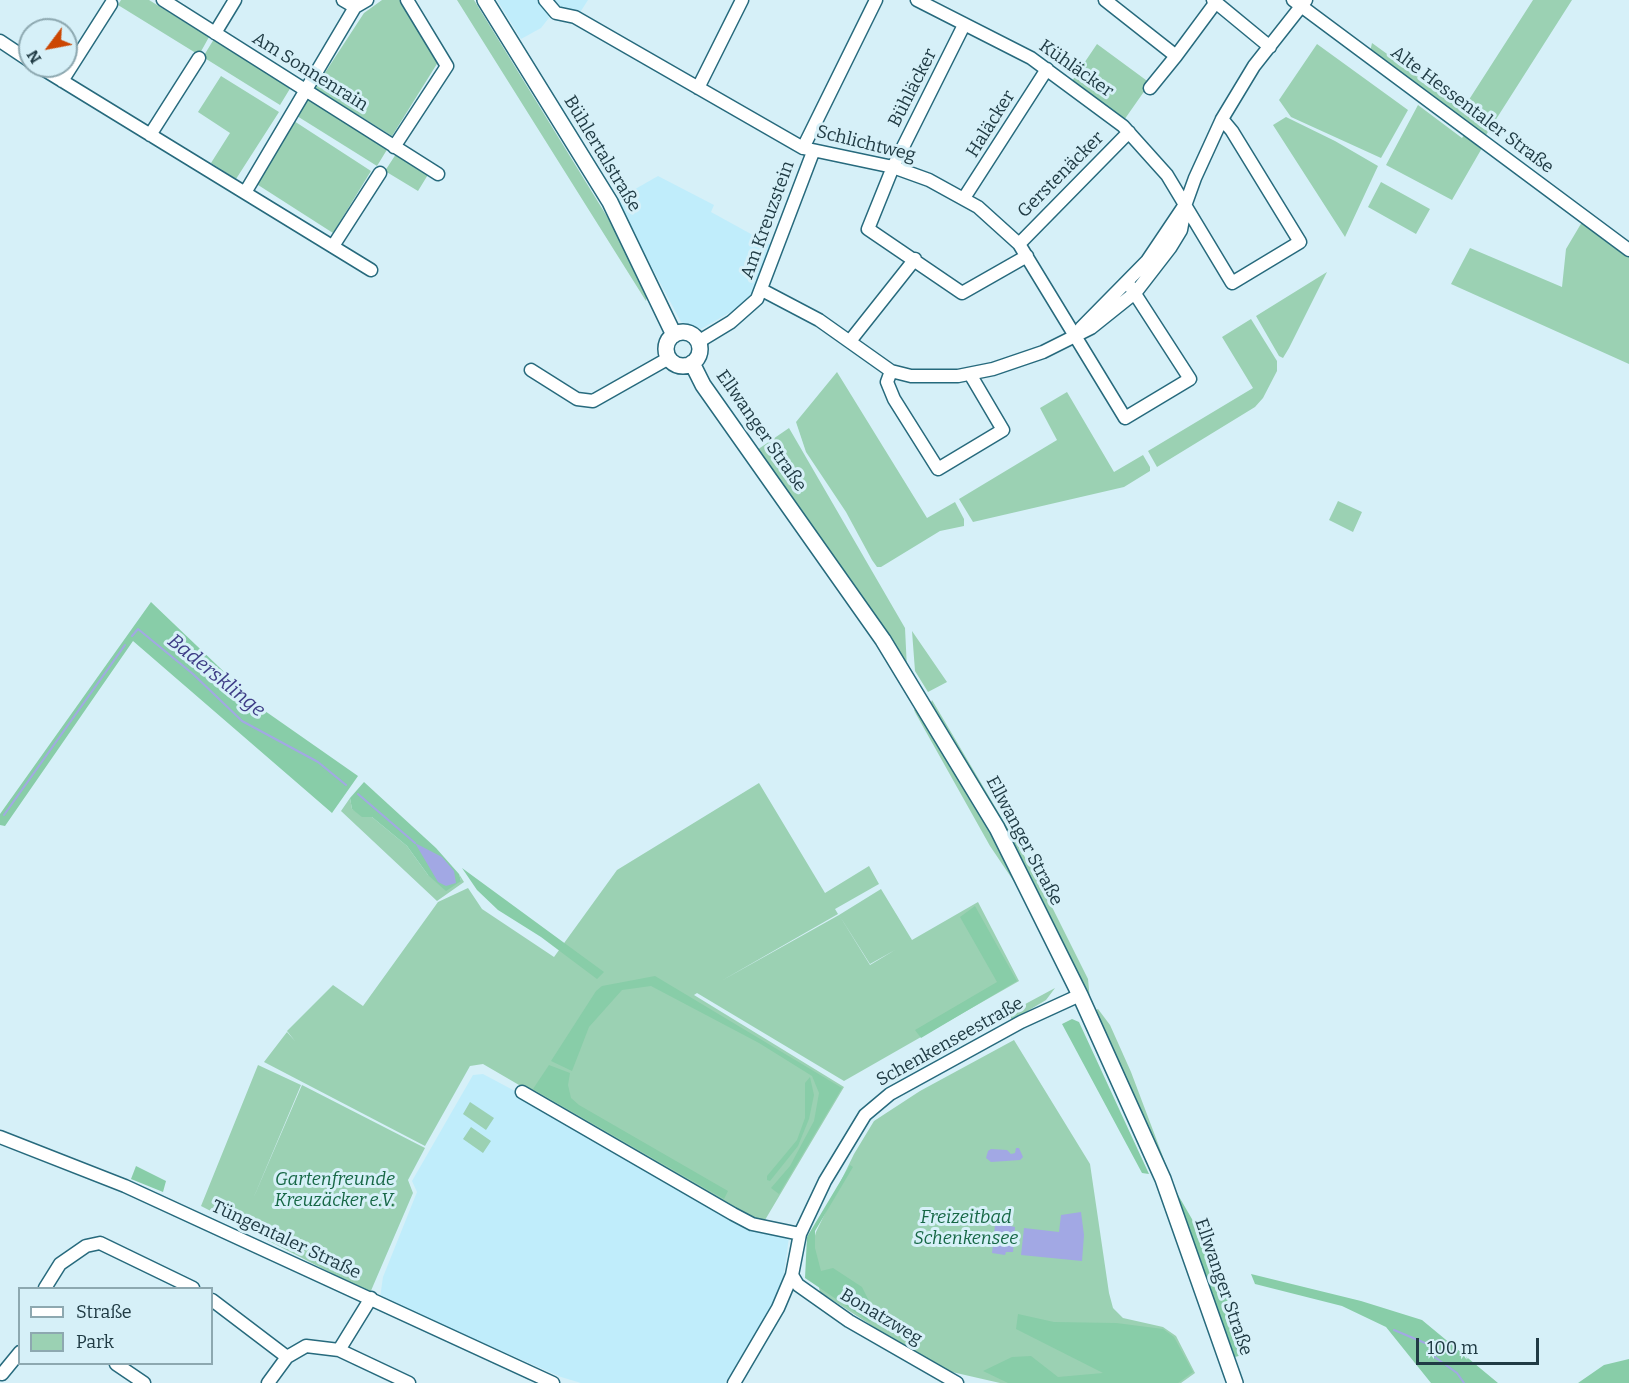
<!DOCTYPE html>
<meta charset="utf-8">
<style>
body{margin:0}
#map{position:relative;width:1629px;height:1383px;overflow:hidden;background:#d6f0f8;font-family:Bitter,serif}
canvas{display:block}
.legend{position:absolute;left:18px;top:1287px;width:195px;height:78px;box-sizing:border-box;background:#d6f0f8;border:2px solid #8da8b0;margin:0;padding:8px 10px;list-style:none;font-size:18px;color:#203b44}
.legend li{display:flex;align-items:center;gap:12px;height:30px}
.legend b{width:30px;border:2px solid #8da8b0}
.north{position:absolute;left:18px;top:18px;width:60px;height:60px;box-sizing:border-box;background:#d6f0f8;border:2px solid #8da8b0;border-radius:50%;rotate:238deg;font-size:16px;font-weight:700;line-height:24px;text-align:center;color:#203b44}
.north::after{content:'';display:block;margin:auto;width:21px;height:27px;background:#cc4602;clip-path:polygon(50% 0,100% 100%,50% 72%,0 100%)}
.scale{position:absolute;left:1416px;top:1338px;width:123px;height:27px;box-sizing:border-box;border:3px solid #203b44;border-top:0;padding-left:8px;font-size:18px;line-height:21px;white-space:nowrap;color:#203b44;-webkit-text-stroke:4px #d6f0f8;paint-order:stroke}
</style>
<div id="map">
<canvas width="1629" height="1383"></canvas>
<ul class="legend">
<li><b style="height:8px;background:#fff"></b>Straße</li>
<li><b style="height:16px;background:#9bd1b3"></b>Park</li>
</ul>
<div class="north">N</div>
<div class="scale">100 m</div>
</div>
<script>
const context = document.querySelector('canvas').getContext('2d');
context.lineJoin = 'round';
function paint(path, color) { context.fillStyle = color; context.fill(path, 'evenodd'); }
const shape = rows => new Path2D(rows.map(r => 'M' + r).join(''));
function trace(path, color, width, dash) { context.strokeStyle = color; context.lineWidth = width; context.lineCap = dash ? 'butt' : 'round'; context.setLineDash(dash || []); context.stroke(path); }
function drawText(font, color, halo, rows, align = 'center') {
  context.font = font + ' Bitter,serif'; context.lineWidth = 6; context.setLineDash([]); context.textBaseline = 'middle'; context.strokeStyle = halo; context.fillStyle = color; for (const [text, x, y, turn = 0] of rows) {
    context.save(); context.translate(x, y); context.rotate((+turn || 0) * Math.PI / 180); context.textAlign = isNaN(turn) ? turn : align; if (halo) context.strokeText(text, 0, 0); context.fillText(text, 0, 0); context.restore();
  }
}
paint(shape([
 [497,0,543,0,552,14,541,28,521,39],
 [551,0,588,0,579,14,556,10],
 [658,176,714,205,711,212,771,245,750,301,701,329,681,322,616,200],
 [483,1074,789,1237,782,1288,725,1383,581,1383,561,1377,380,1298,383,1277,417,1192,412,1181,473,1075]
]), '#c0edfb');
paint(shape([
 [121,0,149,0,209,37,199,55,118,5],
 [382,0,404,0,440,59,392,136,315,88,364,13],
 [457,0,474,0,619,236,648,293,646,301],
 [1533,0,1572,0,1486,135,1370,52,1372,43,1463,109],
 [214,39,291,87,280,105,203,57],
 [1097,44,1150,83,1122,123,1072,81],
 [1317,44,1408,110,1381,158,1291,117,1279,100],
 [221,76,279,112,236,179,211,163,230,133,198,112],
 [308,98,388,148,377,166,297,116],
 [1418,105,1462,138,1465,134,1482,148,1452,200,1386,165],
 [1286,117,1335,141,1378,166,1345,237,1273,125],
 [294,121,371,171,333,233,255,183],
 [396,154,429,173,418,191,385,171],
 [1381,182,1430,209,1416,234,1368,207],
 [1582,222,1629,255,1629,364,1451,284,1470,248,1562,287,1566,249],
 [1327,272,1289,348,1283,358,1279,356,1256,316],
 [1251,319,1277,361,1277,371,1263,398,1255,407,1157,467,1148,451,1253,388,1222,337],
 [837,372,927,518,955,502,964,519,964,526,940,531,881,567,877,567,872,560,846,512,806,452,796,422],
 [1067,392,1114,472,1143,455,1150,467,1150,471,1124,487,973,522,959,499,1057,440,1040,408],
 [789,428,905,628,907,669,813,527,757,450],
 [1338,501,1362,512,1353,532,1329,520],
 [912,631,947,682,928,692,915,671],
 [932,700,1039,881,1088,979,1090,1000,1038,895,930,705],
 [917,707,974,799,1021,892,990,846,916,714,914,710],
 [759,783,825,893,869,866,879,884,835,909,838,914,721,981,839,915,870,965,895,950,870,964,839,915,881,889,912,940,978,902,1019,981,844,1081,697,993,694,995,844,1087,765,1220,749,1219,483,1064,470,1066,425,1146,264,1062,287,1032,295,1041,287,1031,333,985,363,1006,438,902,468,888,482,909,554,957,617,870],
 [350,798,352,809,372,817,407,846,428,875,461,881,459,874,464,882,437,901,341,811],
 [1055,988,1046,1000,1011,1021,1011,1014,1016,1009],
 [1098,1009,1110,1025,1131,1072,1168,1170,1163,1168,1096,1010],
 [1014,1040,1090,1164,1109,1293,1113,1308,1123,1318,1163,1327,1176,1336,1195,1373,1181,1383,1000,1383,952,1372,900,1344,820,1292,811,1250,816,1232,854,1154,874,1121,920,1091],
 [258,1065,301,1085,253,1199,302,1085,425,1148,408,1180,413,1193,370,1293,201,1206],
 [470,1102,494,1118,486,1130,463,1114],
 [471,1127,491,1141,483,1153,463,1139]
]), '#9bd1b3');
paint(shape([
 [151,602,265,711,358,776,332,813,133,641,5,826,0,825,0,814],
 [364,782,436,848,459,874,461,881,446,891,428,875,407,846,372,817,362,817,352,809,350,798],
 [462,868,563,942,604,972,597,979,541,937,498,910,477,890],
 [975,906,1017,981,921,1038,915,1030,997,982,960,917],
 [655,976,842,1088,779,1194,771,1188,790,1166,814,1121,819,1093,812,1076,759,1043,651,986,622,990,589,1027,572,1071,551,1061,596,991,602,986],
 [1072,1019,1079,1022,1149,1174,1142,1173,1062,1024],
 [549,1065,570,1073,568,1085,571,1098,579,1105,728,1191,724,1199,533,1089],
 [810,1077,814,1095,809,1119,798,1146,770,1181,767,1180,767,1176,797,1140,805,1118,805,1083],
 [850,1165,853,1167,815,1231,815,1248,821,1271,833,1268,862,1287,872,1307,870,1322,805,1278,807,1237],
 [136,1166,166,1181,163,1192,131,1179],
 [1174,1188,1218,1264,1242,1355,1235,1357],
 [1251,1274,1361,1301,1422,1320,1498,1383,1431,1383,1386,1327,1342,1306,1255,1284],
 [1018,1314,1054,1322,1116,1323,1163,1329,1174,1337,1193,1372,1178,1383,1008,1383,983,1371,1012,1357,1031,1356,1058,1377,1103,1373,1016,1329],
 [1629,1359,1629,1383,1578,1383,1604,1365]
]), '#88cda8');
paint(shape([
 [415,843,442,857,454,871,456,883,446,886,438,882],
 [1016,1148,1019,1148,1023,1157,1020,1160,991,1162,986,1158,988,1151,991,1149,1007,1150,1011,1154,1015,1153],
 [1081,1212,1084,1235,1082,1261,1021,1255,1024,1228,1059,1232,1061,1215],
 [1001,1224,1015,1227,1013,1252,1006,1252,1005,1255,992,1253,993,1245,988,1242,990,1236,994,1234,995,1225]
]), '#a2a8e4');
trace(shape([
 [132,636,138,629,193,674,242,721,318,762,346,785],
 [358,794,415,843],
 [4,815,125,645],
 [1394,1330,1425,1343],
 [1432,1355,1457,1373,1464,1383]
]), '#a2a8e4', 2);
const minor = shape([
 [163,0,438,174],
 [343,0,355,7,367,0],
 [545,0,556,13,575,17,803,148,893,167,929,180,978,207,1019,244,1125,418,1190,379,1128,283],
 [917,0,1031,58,1123,126,1167,175,1232,283,1300,242,1232,131,1222,119],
 [1105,0,1176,56,1216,2],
 [1213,0,1270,47],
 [1293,0,1629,250],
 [964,25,893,167,868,229,962,293,1027,256],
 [215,33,235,0],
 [0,41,30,61],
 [38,66,371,270],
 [62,81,111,4],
 [698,88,742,0],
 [1150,88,1176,56],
 [150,135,199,58],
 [394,147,447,66,407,0],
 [803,148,876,0],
 [246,191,355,7],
 [964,198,1047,69],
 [1019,244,1129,132],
 [333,246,380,173],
 [762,290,819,320,891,371,911,376,958,376,993,369,1043,352,1091,328,1136,292,1170,248,1181,230,1186,203,1195,178,1222,119,1254,66,1306,0],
 [1081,328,1147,261,1186,203],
 [850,341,915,259],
 [698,342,731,322,757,299,813,152],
 [531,370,577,399,593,401,669,358],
 [891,371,887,382,894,399,938,469,1003,430,970,374],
 [522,1092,733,1214,752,1224,800,1234],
 [0,1137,125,1186,553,1383],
 [792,1275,798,1285,849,1321,957,1383],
 [45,1288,60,1264,86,1246,100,1243,193,1288],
 [212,1300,287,1357],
 [339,1350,371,1298],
 [116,1364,144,1383],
 [2,1374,20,1352],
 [268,1383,287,1357,306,1346,339,1350,409,1383],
 [734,1383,778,1308,792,1275,800,1234,825,1181,865,1115,890,1094,1021,1022,1080,995]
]);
const major = shape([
 [485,0,610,202,674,335],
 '666 349a17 17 0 1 1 34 0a17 17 0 1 1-34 0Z',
 [692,363,703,385,883,640,997,828,1080,995,1163,1179,1235,1383]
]);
trace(minor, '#276a7d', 15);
trace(major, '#276a7d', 18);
trace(minor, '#fff', 12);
trace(major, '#fff', 15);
drawText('18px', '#203b44', '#d6f0f8', [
 ["Kühläcker",1076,69,35],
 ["Am Sonnenrain",310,72,32],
 ["Bühläcker",913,88,-63],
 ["Alte Hessentaler Straße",1472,110,37],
 ["Haläcker",991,124,-58],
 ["Schlichtweg",866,144,14],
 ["Bühlertalstraße",602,154,59],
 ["Gerstenäcker",1061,175,-45],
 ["Am Kreuzstein",768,220,-70],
 ["Ellwanger Straße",761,431,55],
 ["Ellwanger Straße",1024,841,62],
 ["Schenkenseestraße",950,1042,-29],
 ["Tüngentaler Straße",286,1240,25],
 ["Ellwanger Straße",1223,1287,71],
 ["Bonatzweg",881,1317,31]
]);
drawText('italic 18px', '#166745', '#d6f0f8', [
 ["Gartenfreunde",335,1180],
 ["Kreuzäcker e.V.",335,1201],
 ["Freizeitbad",966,1218],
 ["Schenkensee",966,1239]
]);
drawText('italic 20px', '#3f3e87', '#d6f0f8', [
 ["Badersklinge",216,676,39]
]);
</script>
